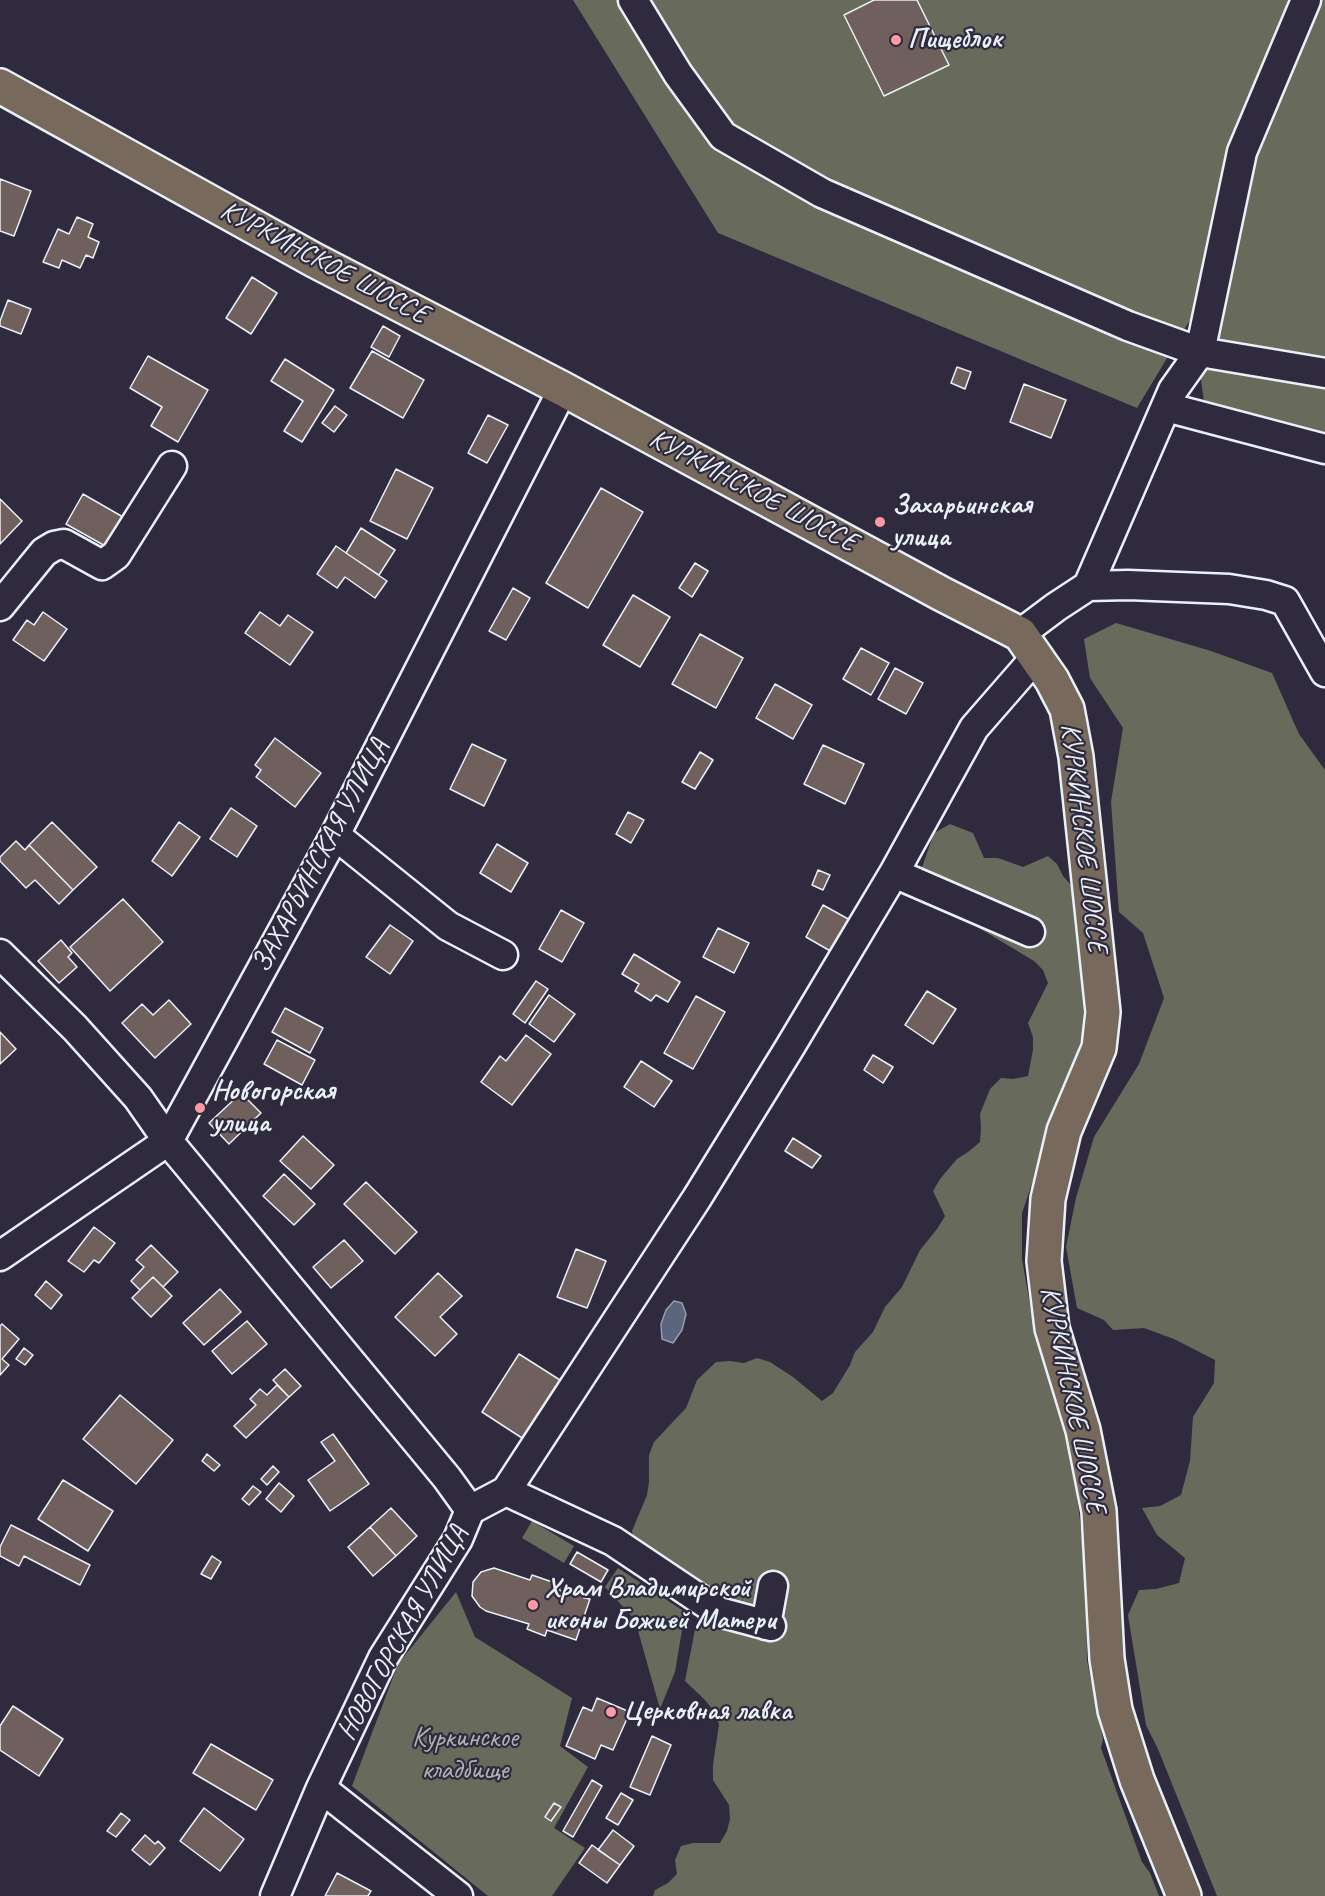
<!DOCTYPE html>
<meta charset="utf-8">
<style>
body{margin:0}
canvas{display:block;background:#2f2a3d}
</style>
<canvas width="1325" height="1896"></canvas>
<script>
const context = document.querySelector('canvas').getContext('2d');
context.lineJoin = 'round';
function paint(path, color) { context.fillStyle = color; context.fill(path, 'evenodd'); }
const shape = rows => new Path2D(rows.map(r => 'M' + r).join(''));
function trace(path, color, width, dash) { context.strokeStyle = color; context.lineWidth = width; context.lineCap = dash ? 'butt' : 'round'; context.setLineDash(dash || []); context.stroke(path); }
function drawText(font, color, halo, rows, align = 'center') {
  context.font = font + ' Caveat,sans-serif'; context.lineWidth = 4.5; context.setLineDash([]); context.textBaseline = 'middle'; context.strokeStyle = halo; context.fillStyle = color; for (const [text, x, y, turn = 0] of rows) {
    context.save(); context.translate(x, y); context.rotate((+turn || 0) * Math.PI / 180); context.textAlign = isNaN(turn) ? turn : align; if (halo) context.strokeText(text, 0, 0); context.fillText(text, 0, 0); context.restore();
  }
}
paint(shape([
 [573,0,1325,0,1325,455,1207,427,1193,315,1137,408,718,233],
 [1116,623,1211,651,1272,673,1299,734,1325,770,1325,1896,1217,1896,1158,1749,1146,1725,1128,1615,1139,1590,1156,1589,1179,1583,1185,1558,1157,1535,1142,1508,1160,1506,1181,1495,1190,1461,1193,1417,1214,1383,1215,1360,1174,1339,1144,1328,1113,1330,1104,1320,1077,1308,1066,1247,1076,1198,1094,1137,1139,1064,1164,998,1143,933,1119,912,1111,802,1123,728,1090,678,1084,639],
 [950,824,973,833,984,858,998,858,1023,867,1048,856,1057,864,1063,876,1072,886,1083,961,1084,1032,1022,1213,1022,1259,1032,1317,1072,1449,1086,1575,1087,1660,1103,1739,1101,1748,1142,1862,1150,1873,1159,1896,653,1896,655,1890,668,1883,677,1874,675,1860,681,1846,693,1843,720,1843,727,1831,730,1819,729,1805,713,1780,713,1765,719,1724,714,1711,704,1699,685,1681,699,1609,635,1544,632,1531,647,1495,649,1482,649,1455,654,1442,686,1408,697,1380,716,1362,730,1361,744,1363,757,1358,770,1362,793,1377,822,1401,833,1393,850,1365,855,1352,873,1332,885,1307,902,1287,920,1250,937,1229,945,1216,933,1191,940,1179,957,1159,968,1152,980,1142,981,1128,980,1114,990,1089,1001,1078,1013,1079,1028,1076,1033,1050,1033,1037,1028,1023,1048,983,1043,970,1034,961,909,886,920,873,934,833],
 [532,1521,574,1546,564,1563,522,1538],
 [618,1568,685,1612,675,1672,660,1709,635,1620,605,1587],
 [456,1592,475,1637,572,1698,560,1746,588,1767,554,1828,585,1848,552,1896,488,1896,352,1786,398,1664]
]), '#686a5b');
const water = shape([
 [674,1301,682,1303,686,1314,682,1330,673,1343,662,1339,661,1324,666,1310,674,1301]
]);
paint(water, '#5b657e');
trace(water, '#939daf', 1.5);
const building = shape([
 [874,0,917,0,949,65,884,96,844,15,874,0],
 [0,179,31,191,14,236,0,231,0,179],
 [77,217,93,224,88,237,99,242,93,258,86,255,80,268,62,260,59,268,43,262,58,229,69,234,77,217],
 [252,277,277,293,251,334,226,318,252,277],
 [8,300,31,309,21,334,0,326,0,321,8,300],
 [383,326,400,336,389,357,371,347,383,326],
 [372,351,424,380,403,418,350,388,372,351],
 [148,356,208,390,178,442,151,426,162,407,130,388,148,356],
 [285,359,334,390,302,442,284,431,303,401,271,381,285,359],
 [957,367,971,372,965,389,951,383,957,367],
 [1024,384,1066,400,1051,438,1010,422,1024,384],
 [335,406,347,415,334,432,322,423,335,406],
 [488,415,508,425,487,463,468,453,488,415],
 [396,469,433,488,407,539,370,521,396,469],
 [601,488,643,512,588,608,546,583,601,488],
 [83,494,123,517,107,547,66,524,83,494],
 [0,499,22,521,0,544,0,499],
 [361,528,395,550,379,575,346,553,361,528],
 [336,546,387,581,375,598,345,577,337,588,317,574,336,546],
 [695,563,708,571,692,597,679,588,695,563],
 [513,588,530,598,506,640,489,631,513,588],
 [633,595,670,617,640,667,603,645,633,595],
 [43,612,67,629,44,661,13,640,27,620,34,625,43,612],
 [260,612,280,626,288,615,313,632,290,665,245,633,260,612],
 [700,634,743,658,716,708,672,684,700,634],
 [861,648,889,663,871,695,843,679,861,648],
 [895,668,923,683,906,714,878,699,895,668],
 [775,684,812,705,793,739,756,718,775,684],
 [275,738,321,773,295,807,256,777,261,770,255,765,275,738],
 [472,744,506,760,484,806,450,789,472,744],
 [823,745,864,764,845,804,804,784,823,745],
 [700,752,713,760,695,789,682,782,700,752],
 [231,808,257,826,237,857,210,839,231,808],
 [628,812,644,820,631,843,616,834,628,812],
 [52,822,97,867,73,890,29,845,52,822],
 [179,822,200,837,172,876,152,861,179,822],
 [16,841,25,850,29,845,73,890,59,904,35,880,26,888,0,861,0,857,16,841],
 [497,844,528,863,511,892,480,873,497,844],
 [818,870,830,875,823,890,812,885,818,870],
 [123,899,163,942,110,991,70,947,123,899],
 [823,905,850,920,832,952,806,937,823,905],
 [561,910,584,923,562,962,539,949,561,910],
 [390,925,413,941,390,974,366,957,390,925],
 [718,928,749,943,734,973,703,957,718,928],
 [61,940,72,953,68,957,77,967,59,983,38,961,61,940],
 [634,954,680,982,668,1002,656,995,651,1001,635,991,639,984,622,974,634,954],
 [536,981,548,989,525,1023,513,1014,536,981],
 [927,991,956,1009,933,1044,905,1025,927,991],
 [549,995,575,1014,554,1042,529,1024,549,995],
 [696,996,725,1012,693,1069,664,1053,696,996],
 [169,1000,191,1024,155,1058,122,1023,142,1004,153,1015,169,1000],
 [285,1008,323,1028,310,1053,272,1032,285,1008],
 [0,1032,16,1049,0,1064,0,1032],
 [526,1035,551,1054,512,1105,481,1082,500,1056,506,1061,526,1035],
 [277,1040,315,1060,302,1085,264,1064,277,1040],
 [873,1055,893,1067,883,1083,864,1070,873,1055],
 [641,1061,672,1081,654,1107,624,1087,641,1061],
 [241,1093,261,1113,229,1144,209,1123,241,1093],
 [303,1136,334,1165,311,1189,280,1161,303,1136],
 [793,1138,821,1156,812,1168,785,1151,793,1138],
 [284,1174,315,1204,294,1225,263,1196,284,1174],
 [366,1182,417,1232,395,1254,344,1204,366,1182],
 [94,1227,115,1243,99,1263,94,1260,84,1272,68,1261,94,1227],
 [344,1240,363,1261,331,1288,313,1267,344,1240],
 [151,1245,178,1272,163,1287,153,1277,140,1290,131,1281,144,1267,136,1260,151,1245],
 [576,1249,606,1261,587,1308,557,1297,576,1249],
 [438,1273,462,1296,440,1317,457,1334,435,1356,395,1317,438,1273],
 [153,1277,172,1296,151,1317,132,1298,153,1277],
 [46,1281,62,1295,51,1309,35,1295,46,1281],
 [220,1289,241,1312,204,1345,183,1323,220,1289],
 [247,1321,267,1344,232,1374,212,1351,247,1321],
 [2,1324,19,1339,2,1359,9,1365,0,1375,0,1326,2,1324],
 [24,1348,33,1355,25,1365,16,1359,24,1348],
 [519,1354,560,1380,522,1438,482,1412,519,1354],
 [285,1369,301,1386,289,1397,273,1380,285,1369],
 [277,1385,289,1397,246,1438,234,1426,256,1405,250,1399,260,1389,267,1395,277,1385],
 [120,1395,173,1440,136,1484,83,1439,120,1395],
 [333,1434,369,1484,330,1511,308,1480,335,1461,321,1442,333,1434],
 [207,1454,220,1465,214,1471,202,1461,207,1454],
 [273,1466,279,1472,267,1485,261,1479,273,1466],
 [63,1480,113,1511,88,1551,38,1519,63,1480],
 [279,1483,294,1496,281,1512,266,1499,279,1483],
 [253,1486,261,1492,249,1505,242,1499,253,1486],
 [391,1508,417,1536,396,1556,370,1527,391,1508],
 [11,1525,90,1565,80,1585,24,1556,19,1566,0,1556,0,1547,11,1525],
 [370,1527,396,1556,373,1576,348,1547,370,1527],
 [577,1552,608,1570,601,1582,570,1564,577,1552],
 [212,1556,221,1562,211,1579,201,1574,212,1556],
 [494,1568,530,1580,532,1575,561,1585,559,1590,573,1594,574,1589,586,1593,584,1598,590,1599,576,1640,547,1630,545,1636,527,1629,529,1624,486,1611,480,1607,472,1596,473,1582,481,1572,494,1568],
 [597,1698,630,1712,613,1750,601,1745,595,1759,566,1746,583,1707,592,1711,597,1698],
 [13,1706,63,1739,39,1776,0,1750,0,1726,13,1706],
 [652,1736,671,1745,650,1795,630,1787,652,1736],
 [211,1744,273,1780,256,1810,193,1773,211,1744],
 [592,1780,602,1786,573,1837,563,1831,592,1780],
 [621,1793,633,1800,618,1825,606,1818,621,1793],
 [554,1803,561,1807,551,1821,545,1817,554,1803],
 [204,1808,244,1839,220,1871,180,1841,204,1808],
 [121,1813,130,1820,116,1837,107,1831,121,1813],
 [613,1830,634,1846,620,1865,598,1850,613,1830],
 [145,1835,155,1844,158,1841,165,1848,150,1865,132,1850,145,1835],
 [592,1845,620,1865,607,1883,579,1863,592,1845],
 [337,1873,371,1891,368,1896,325,1896,337,1873]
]);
paint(building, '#6f605d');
trace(building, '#e8f1f8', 1.5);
const minor = shape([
 [633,0,678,74,723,136,822,193,1128,326,1200,352,1325,373],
 [1166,407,1325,449],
 [1088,586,1173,390,1200,352,1242,152,1306,0],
 [0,606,44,552,54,546,64,544,102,565,116,555,172,466],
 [1020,634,1056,607,1088,586,1128,585,1229,589,1266,595,1285,601,1325,672],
 [335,835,448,926,503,955],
 [894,873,1030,932],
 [0,954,75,1028,138,1098,168,1141,447,1478,470,1510,458,1539,383,1658,321,1788,275,1896],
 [0,1256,168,1141,335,835,563,389],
 [506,1491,613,1541,719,1612,771,1626],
 [470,1510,506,1491,697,1198,790,1047,894,873,974,728,1035,658],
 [766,1625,773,1586],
 [321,1788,458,1896]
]);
const major = shape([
 [0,86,314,260,563,389,942,594,1020,634,1052,680,1067,709,1076,757,1103,1012,1099,1048,1064,1131,1048,1199,1044,1261,1052,1328,1083,1430,1099,1511,1107,1659,1115,1710,1137,1780,1184,1896]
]);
trace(minor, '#e8f1f8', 33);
trace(major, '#e8f1f8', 38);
trace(minor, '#2f2a3d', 28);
trace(major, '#77695c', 33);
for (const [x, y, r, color] of [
 [896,40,6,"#ff9aa2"],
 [880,522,6,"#ff9aa2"],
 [200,1108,6,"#ff9aa2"],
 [533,1605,6,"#ff9aa2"],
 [611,1712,6,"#ff9aa2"]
]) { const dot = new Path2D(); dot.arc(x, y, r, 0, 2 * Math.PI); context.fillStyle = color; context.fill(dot); trace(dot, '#2f2a3d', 2); }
drawText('bold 28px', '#e8f1f8', '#2f2a3d', [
 ["Пищеблок",908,40],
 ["Захарьинская",892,506],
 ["улица",892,538],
 ["Новогорская",212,1092],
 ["улица",212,1124],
 ["Храм Владимирской",545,1589],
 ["иконы Божией Матери",545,1621],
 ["Церковная лавка",623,1712]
], 'left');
drawText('28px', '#e8f1f8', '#2f2a3d', [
 ["КУРКИНСКОЕ ШОССЕ",324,263,28],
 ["КУРКИНСКОЕ ШОССЕ",753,491,28],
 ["КУРКИНСКОЕ ШОССЕ",1083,838,83],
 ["ЗАХАРЬИНСКАЯ УЛИЦА",321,856,-62],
 ["КУРКИНСКОЕ ШОССЕ",1072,1400,78],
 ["НОВОГОРСКАЯ УЛИЦА",403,1633,-61]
]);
drawText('28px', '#aeb4b1', '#2f2a3d', [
 ["Куркинское",465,1739],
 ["кладбище",465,1771]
]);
</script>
